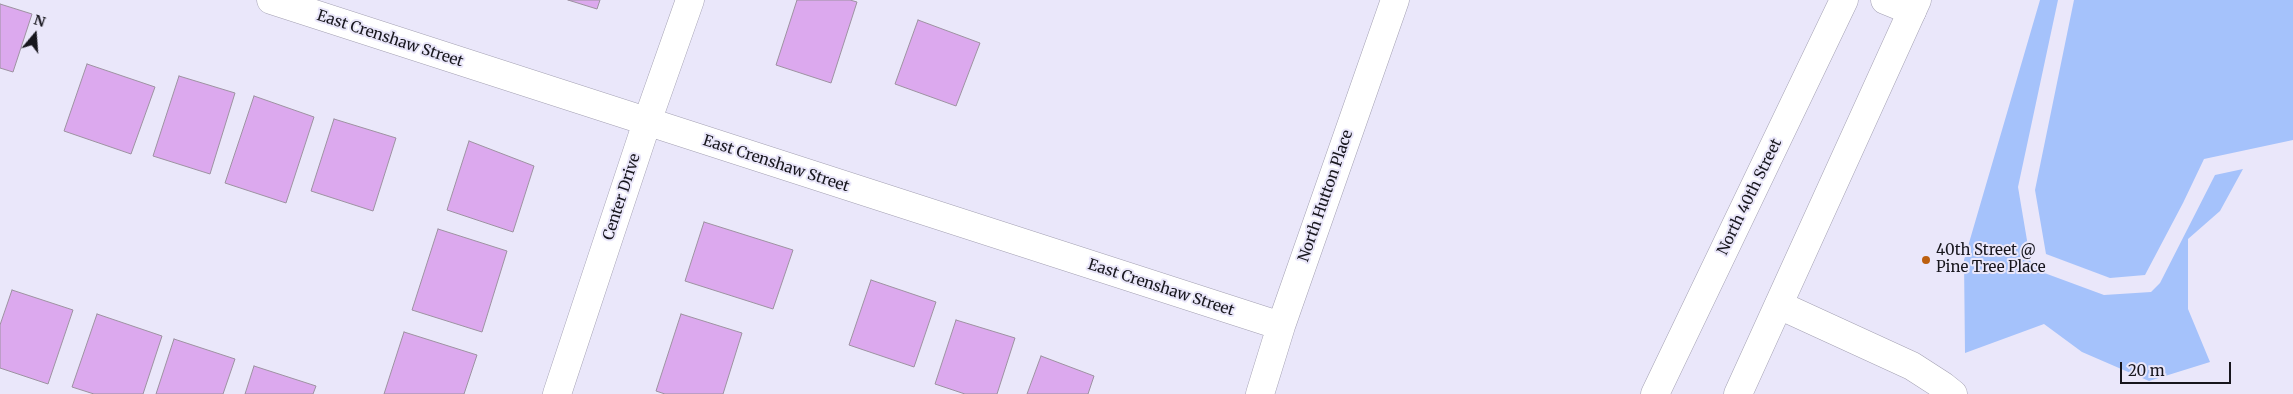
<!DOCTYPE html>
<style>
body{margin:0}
#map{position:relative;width:2293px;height:394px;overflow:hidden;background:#eae7fa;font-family:Merriweather,serif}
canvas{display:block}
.north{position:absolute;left:10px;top:10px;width:50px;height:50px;-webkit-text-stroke:4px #eae7fa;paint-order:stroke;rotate:18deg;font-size:14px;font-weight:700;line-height:20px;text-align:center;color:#17161d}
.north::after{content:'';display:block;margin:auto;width:18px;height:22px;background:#17161d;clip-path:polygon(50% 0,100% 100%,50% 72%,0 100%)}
.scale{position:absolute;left:2120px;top:362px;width:111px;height:22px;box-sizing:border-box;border:2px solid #17161d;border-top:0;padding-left:6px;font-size:15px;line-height:18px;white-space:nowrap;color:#17161d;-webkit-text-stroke:4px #eae7fa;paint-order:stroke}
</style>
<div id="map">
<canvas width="2293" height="394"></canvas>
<div class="north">N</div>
<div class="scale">20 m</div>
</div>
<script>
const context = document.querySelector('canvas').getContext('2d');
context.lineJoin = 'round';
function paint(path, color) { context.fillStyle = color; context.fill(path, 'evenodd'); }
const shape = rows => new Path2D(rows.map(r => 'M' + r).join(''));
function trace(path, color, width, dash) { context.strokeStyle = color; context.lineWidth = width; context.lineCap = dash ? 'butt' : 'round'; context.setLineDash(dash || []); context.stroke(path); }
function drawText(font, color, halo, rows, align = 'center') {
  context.font = font + ' Merriweather,serif'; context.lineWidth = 4; context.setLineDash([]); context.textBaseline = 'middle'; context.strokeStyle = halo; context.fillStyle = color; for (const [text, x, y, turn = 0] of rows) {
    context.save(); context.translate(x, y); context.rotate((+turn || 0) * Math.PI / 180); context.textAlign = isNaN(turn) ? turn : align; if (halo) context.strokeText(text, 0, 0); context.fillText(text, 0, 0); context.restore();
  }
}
paint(shape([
 [2040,0,2058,0,2018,187,2031,264,2039,271,2104,295,2151,292,2160,283,2215,175,2243,169,2220,211,2188,239,2188,309,2210,362,2149,381,2082,352,2044,324,1965,353,1964,260],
 [2074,0,2293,0,2293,140,2204,159,2183,203,2145,275,2110,278,2046,254,2035,190]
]), '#a5c2fb');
const building = shape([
 [568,0,600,0,597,9,568,0],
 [797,0,850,0,857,2,831,83,776,65,797,0],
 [0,4,32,14,13,72,0,68,0,4],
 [918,20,980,43,956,106,895,84,918,20],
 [87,64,155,87,131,154,64,131,87,64],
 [179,76,235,93,210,174,153,156,179,76],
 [254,96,314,117,286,203,225,183,254,96],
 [334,119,396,138,373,211,311,191,334,119],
 [469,141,534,166,513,232,447,210,469,141],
 [704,222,793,250,773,309,685,281,704,222],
 [438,229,507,251,482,332,412,310,438,229],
 [871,280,936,302,914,367,849,345,871,280],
 [12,290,73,310,48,384,0,368,0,325,12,290],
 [97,314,162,336,143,394,94,394,72,387,97,314],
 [681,314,742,333,723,394,665,394,656,391,681,314],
 [956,320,1015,338,997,394,965,394,935,384,956,320],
 [404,332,477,355,464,394,384,394,404,332],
 [174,339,235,359,223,394,156,394,174,339],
 [1041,356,1094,376,1088,394,1027,394,1041,356],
 [254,366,316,386,313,394,245,394,254,366]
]);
paint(building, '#dca9ee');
trace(building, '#9d92a1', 1);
const minor = shape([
 [271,0,1281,326],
 [1885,0,1912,11],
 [1779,305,1912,366,1943,386,1953,394],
 [557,394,647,122,690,0],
 [1260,394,1281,326,1395,0]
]);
const major = shape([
 [1655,394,1844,0],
 [1738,394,1917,0]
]);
trace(minor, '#a3a0b2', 29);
trace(major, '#a3a0b2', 29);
trace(minor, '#fff', 28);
trace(major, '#fff', 28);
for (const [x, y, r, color] of [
 [1926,260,5,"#bc5f0f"]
]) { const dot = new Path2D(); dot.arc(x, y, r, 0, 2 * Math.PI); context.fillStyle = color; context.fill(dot); trace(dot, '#eae7fa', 2); }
drawText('15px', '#17161d', '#eae7fa', [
 ["East Crenshaw Street",390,39,18],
 ["East Crenshaw Street",776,164,18],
 ["North Hutton Place",1326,196,-71],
 ["Center Drive",622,197,-72],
 ["North 40th Street",1750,197,-64],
 ["East Crenshaw Street",1161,288,18]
]);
drawText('15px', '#17161d', '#eae7fa', [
 ["40th Street @",1936,251],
 ["Pine Tree Place",1936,268]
], 'left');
</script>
